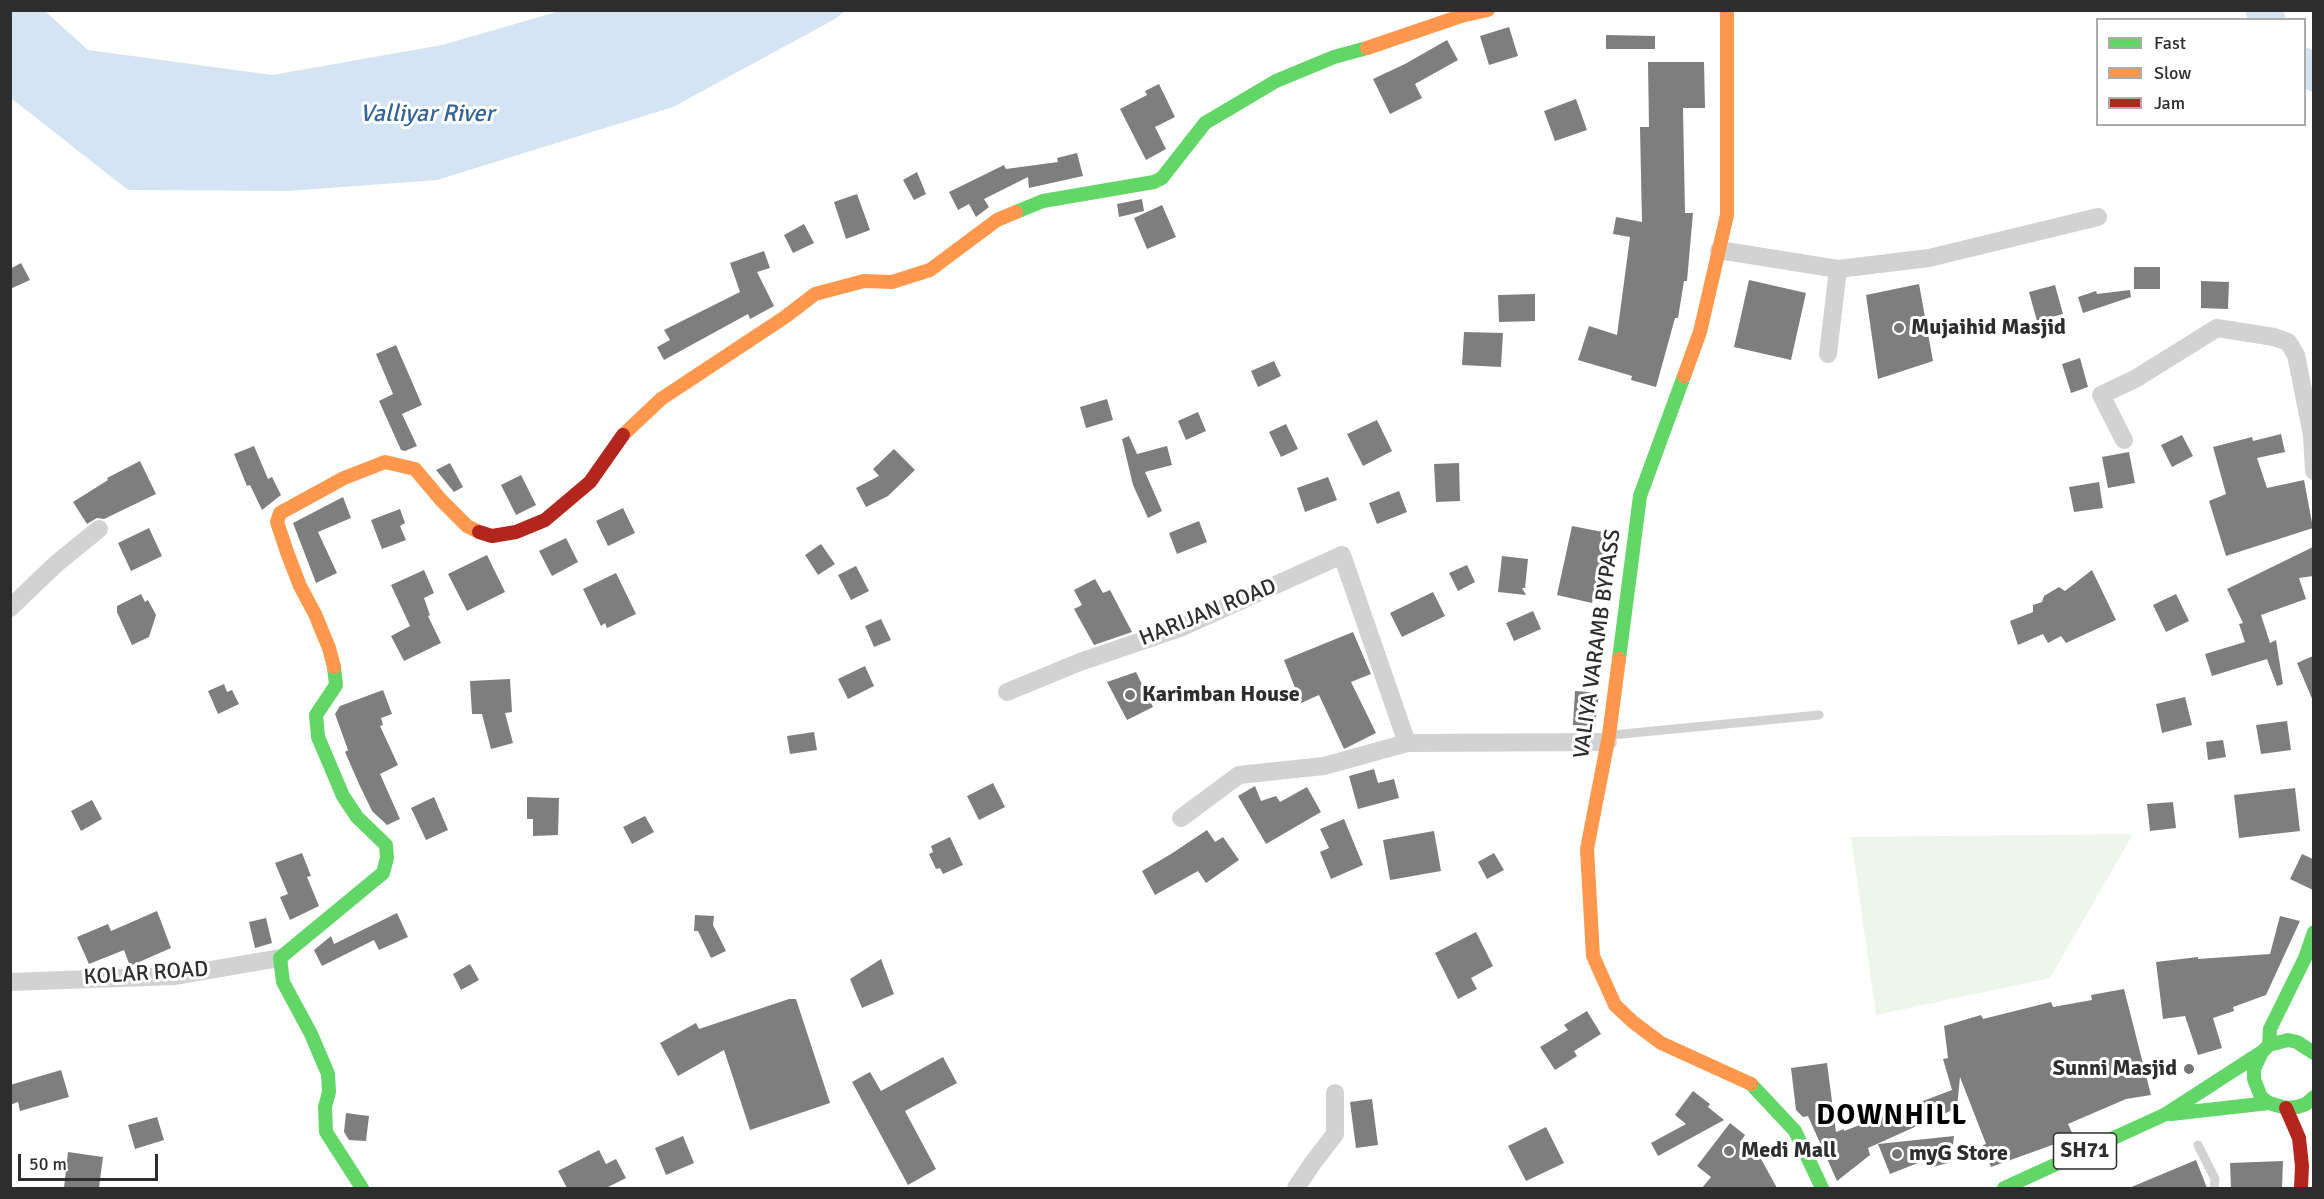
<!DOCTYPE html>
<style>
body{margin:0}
#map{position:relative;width:2324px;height:1199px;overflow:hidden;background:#fff;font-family:Signika,sans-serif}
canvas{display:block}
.frame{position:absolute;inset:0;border:12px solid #2d2d2d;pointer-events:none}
.legend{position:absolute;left:2096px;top:18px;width:210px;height:108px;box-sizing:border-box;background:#fff;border:2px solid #ababab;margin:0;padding:8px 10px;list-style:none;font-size:18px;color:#2d2d2d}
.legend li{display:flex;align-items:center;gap:12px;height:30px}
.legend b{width:30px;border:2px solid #ababab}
.scale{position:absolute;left:18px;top:1154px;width:140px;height:27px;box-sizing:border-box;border:3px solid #2d2d2d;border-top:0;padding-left:8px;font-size:18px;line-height:21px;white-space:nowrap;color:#2d2d2d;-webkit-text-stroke:4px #fff;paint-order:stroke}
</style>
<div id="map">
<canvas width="2324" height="1199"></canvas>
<div class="frame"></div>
<ul class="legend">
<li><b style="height:8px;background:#63d668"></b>Fast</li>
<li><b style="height:8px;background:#ff974d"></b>Slow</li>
<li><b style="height:8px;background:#b3261e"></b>Jam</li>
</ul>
<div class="scale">50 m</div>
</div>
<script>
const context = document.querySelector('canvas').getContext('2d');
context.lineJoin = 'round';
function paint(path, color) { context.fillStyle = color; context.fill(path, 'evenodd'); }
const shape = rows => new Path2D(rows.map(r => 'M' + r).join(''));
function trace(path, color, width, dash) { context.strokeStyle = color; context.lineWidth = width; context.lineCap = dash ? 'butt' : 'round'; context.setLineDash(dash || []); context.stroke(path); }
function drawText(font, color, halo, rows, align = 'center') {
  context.font = font + ' Signika,sans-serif'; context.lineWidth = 6; context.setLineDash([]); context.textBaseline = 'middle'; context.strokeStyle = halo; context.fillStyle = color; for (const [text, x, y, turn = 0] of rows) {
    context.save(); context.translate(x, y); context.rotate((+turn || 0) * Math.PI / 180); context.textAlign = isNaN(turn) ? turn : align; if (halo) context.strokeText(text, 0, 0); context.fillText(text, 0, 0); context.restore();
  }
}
paint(shape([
 [2133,834,2050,978,1876,1015,1851,837]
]), '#eef5ea');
paint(shape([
 [10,11,45,11,88,50,272,75,442,45,560,11,845,11,835,19,673,107,437,180,288,191,128,190,11,98]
]), '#d4e4f3');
trace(shape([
 [2262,10,2269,20],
 [2304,64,2314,75]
]), '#d4e4f3', 33);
paint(shape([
 [1509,27,1518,56,1489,65,1480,36],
 [1606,35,1655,36,1655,49,1606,49],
 [1447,40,1458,60,1415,84,1422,98,1390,114,1373,79,1405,64],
 [1648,62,1704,62,1705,108,1683,108,1685,213,1693,213,1687,281,1684,281,1678,318,1675,318,1656,387,1631,380,1632,376,1578,360,1589,326,1617,335,1630,237,1613,234,1616,217,1642,222,1640,127,1649,127],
 [1159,84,1175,117,1155,127,1166,149,1146,160,1120,109,1147,95,1145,91],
 [1576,99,1587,130,1555,141,1544,111],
 [1077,153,1083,176,1029,188,1028,177,984,199,989,207,976,217,969,204,958,210,949,192,1004,165,1006,169,1058,162,1057,158],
 [917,172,926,194,914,200,903,180],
 [857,194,870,230,846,239,834,202],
 [1142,199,1144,211,1119,217,1117,204],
 [1162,205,1176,237,1147,249,1134,218],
 [804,224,814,243,793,253,784,235],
 [764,251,770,268,757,272,774,306,750,319,748,314,664,360,657,347,670,340,664,330,740,292,730,263],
 [21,263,30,280,10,289,10,269],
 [2134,267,2160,267,2160,289,2134,289],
 [1749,280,1806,293,1791,360,1734,347],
 [2201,281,2229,282,2228,309,2201,308],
 [1919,284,1933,361,1878,379,1866,295],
 [2055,285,2063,314,2037,321,2029,292],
 [2130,290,2131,297,2083,313,2078,297,2096,291,2097,294],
 [1535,294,1535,321,1499,322,1498,295],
 [1464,332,1503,333,1501,367,1462,365],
 [396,345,422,405,402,414,417,446,405,451,401,450,379,401,393,394,376,354],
 [2080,358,2088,387,2071,393,2062,364],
 [1274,361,1281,376,1258,387,1251,371],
 [1107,399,1113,420,1086,428,1080,407],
 [1198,412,1206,431,1186,440,1178,421],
 [1377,420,1392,451,1363,466,1347,434],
 [1286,424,1298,449,1281,457,1269,432],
 [2281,434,2285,452,2257,458,2267,488,2304,480,2313,528,2226,556,2209,501,2226,494,2213,447,2252,437,2253,441],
 [2182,435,2193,456,2172,467,2161,445],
 [1129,436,1137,454,1167,446,1172,465,1145,472,1162,511,1148,518,1133,485,1122,439],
 [254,446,268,479,272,477,281,495,262,510,250,485,247,486,234,454],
 [894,449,915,470,888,496,866,507,856,488,879,476,873,469],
 [2129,452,2135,483,2108,488,2102,457],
 [140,461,156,494,104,519,97,518,87,524,73,502,108,480,107,478],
 [450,463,463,487,454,492,436,470],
 [1459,463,1460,501,1436,502,1434,464],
 [521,475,536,505,516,515,501,485],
 [1328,477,1337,500,1305,512,1297,488],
 [2099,482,2103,508,2074,512,2069,487],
 [1399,491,1407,512,1377,524,1369,503],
 [343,497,351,518,318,532,337,573,316,583,293,523],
 [623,508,635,533,608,546,596,521],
 [400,509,405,523,400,526,406,540,382,549,371,520],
 [1199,521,1207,542,1177,554,1169,533],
 [1572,526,1608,533,1592,603,1557,595],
 [149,528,162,556,131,571,118,543],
 [566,538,578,562,552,576,539,551],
 [821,544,835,564,818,575,805,555],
 [2313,547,2313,576,2299,578,2306,599,2261,615,2270,643,2276,640,2283,684,2277,686,2267,659,2212,676,2205,654,2245,642,2239,624,2243,623,2227,589],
 [487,555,505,592,467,611,448,574],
 [1502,556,1528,559,1525,588,1522,588,1526,595,1498,592],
 [1467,565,1475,582,1458,591,1449,573],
 [856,566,869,591,851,600,838,575],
 [424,570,434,593,424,598,430,615,428,616,441,643,404,661,391,636,410,626,391,585],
 [2092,570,2116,620,2066,643,2061,636,2048,643,2043,634,2018,645,2010,621,2033,612,2033,605,2042,602,2044,596,2059,587,2065,591],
 [616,573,636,614,607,628,605,623,601,626,583,589],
 [1095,579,1103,593,1110,590,1132,632,1094,645,1074,609,1082,605,1074,590],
 [1433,592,1445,616,1402,637,1390,613],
 [141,594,145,602,148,600,156,615,149,637,132,645,117,612,117,606],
 [2176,594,2189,621,2166,632,2153,605],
 [1533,611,1541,629,1514,641,1506,623],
 [881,619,891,640,874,647,865,626],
 [1353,632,1371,674,1351,682,1376,733,1344,749,1319,695,1301,703,1284,660],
 [2313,656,2313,701,2297,663],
 [865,666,874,686,848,699,838,679],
 [1136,672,1153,707,1127,720,1107,682],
 [510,679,512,712,505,713,513,743,491,749,482,714,472,714,470,681],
 [224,684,227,692,232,690,239,704,218,714,208,691],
 [383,690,392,714,381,718,383,725,380,726,398,765,380,774,400,819,387,825,372,811,359,784,345,752,348,750,335,714,340,706],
 [1575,691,1599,693,1595,726,1573,725],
 [2185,697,2192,725,2162,733,2156,704],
 [2287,721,2291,750,2261,754,2256,725],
 [814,732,817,750,790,754,787,736],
 [2223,740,2226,757,2208,760,2206,742],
 [1374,769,1378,783,1394,779,1399,798,1358,809,1349,776],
 [993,783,1005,807,979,820,967,796],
 [1255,786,1261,801,1276,796,1280,802,1307,787,1321,812,1266,844,1238,796],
 [2295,788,2300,831,2239,838,2234,795],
 [434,797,448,830,426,840,411,808],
 [527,797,559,798,558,835,533,836,533,819,527,819],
 [92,800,102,819,81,831,71,811],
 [2173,802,2176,828,2150,831,2147,804],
 [645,816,654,832,632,844,623,827],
 [1344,819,1363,865,1331,879,1320,852,1329,848,1320,829],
 [1207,830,1215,842,1223,837,1239,860,1206,883,1198,871,1155,895,1142,871,1171,854],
 [1434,831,1441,871,1390,880,1383,840],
 [950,837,963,865,943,874,940,868,936,869,929,854,933,852,931,846],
 [302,853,311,876,307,877,319,906,290,920,280,897,288,894,275,863],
 [1494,853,1504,870,1487,879,1478,862],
 [2302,854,2313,859,2313,890,2290,879],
 [157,911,171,948,130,966,124,950,89,964,77,937,108,924,111,931],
 [397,913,408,937,379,950,374,940,322,966,314,950,331,936,334,944],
 [695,915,714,916,713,925,726,951,711,958,698,931,694,931],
 [2280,916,2300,921,2266,995,2233,1007,2234,1011,2213,1018,2222,1048,2198,1055,2185,1016,2163,1019,2156,962,2198,957,2198,959,2270,954],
 [266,918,272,943,255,948,249,922],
 [1476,932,1493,966,1471,978,1477,989,1458,999,1435,953],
 [881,959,894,994,862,1008,850,979],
 [470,964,479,980,461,990,453,974],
 [2124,989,2151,1095,2126,1099,2068,1124,2074,1137,2056,1146,2055,1144,1991,1167,1983,1145,1986,1144,1960,1077,1957,1108,1868,1148,1870,1155,1837,1181,1808,1116,1803,1117,1796,1110,1791,1068,1827,1063,1836,1132,1844,1129,1844,1131,1952,1090,1943,1059,1948,1058,1944,1026,1981,1015,1983,1019,2051,1002,2053,1007,2092,1000,2091,995],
 [789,999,796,999,830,1103,750,1130,724,1050,678,1076,660,1043,696,1023,699,1029],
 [1587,1011,1601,1034,1574,1051,1577,1056,1555,1070,1540,1047,1568,1030,1564,1025],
 [943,1057,957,1083,905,1111,936,1169,908,1185,852,1082,870,1072,881,1091],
 [61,1070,69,1097,20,1111,18,1102,10,1105,10,1085],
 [1693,1091,1710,1104,1708,1107,1724,1120,1658,1156,1651,1143,1686,1124,1675,1115],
 [1372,1099,1378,1145,1356,1148,1350,1102],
 [346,1113,369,1116,366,1141,349,1140,344,1132],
 [157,1117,164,1140,135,1149,128,1125],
 [1730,1123,1745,1135,1740,1143,1761,1159,1777,1188,1702,1188,1711,1177,1697,1166],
 [1546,1127,1564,1163,1526,1181,1508,1146],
 [683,1136,694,1163,666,1175,655,1148],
 [1954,1136,1951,1162,1929,1168,1928,1159,1890,1174,1878,1144],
 [599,1150,606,1164,616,1159,626,1178,606,1188,567,1188,558,1171],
 [68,1152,103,1157,99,1188,64,1188],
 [2196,1160,2207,1188,2129,1188],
 [2283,1161,2282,1188,2231,1188,2230,1163]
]), '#7e7e7e');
trace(shape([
 [1612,735,1819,715],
 [2198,1145,2215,1179,2214,1188]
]), '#d2d2d2', 9);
trace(shape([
 [1719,250,1838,269,1929,258,2098,217],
 [1828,354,1838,269],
 [2124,440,2101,395,2135,379,2217,328,2274,337,2288,342,2296,355,2312,435,2314,471],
 [10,608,56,564,99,529],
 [1007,692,1080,662,1180,628,1342,555,1407,743],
 [1181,818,1239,775,1324,766,1407,743,1608,742],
 [10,982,175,976,280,958],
 [1296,1188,1312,1164,1335,1134,1335,1093]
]), '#d2d2d2', 18);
trace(shape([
 [1016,212,1043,201,1154,182,1162,178,1205,123,1276,81,1334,57,1367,48],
 [1619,659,1640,496,1684,376],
 [334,667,336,685,316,715,318,737,343,796,357,817,386,845,387,858,383,873,280,958,283,982,311,1034,328,1074,329,1092,325,1107,326,1132,362,1188],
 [2269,1045,2270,1029,2305,958,2314,932],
 [2314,1053,2297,1042,2288,1040,2269,1045,2262,1052,2254,1069,2254,1079,2261,1097,2269,1103,2286,1108,2297,1107,2306,1104,2314,1097],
 [1751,1084,1795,1131,1822,1188],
 [2171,1114,2269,1103],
 [2004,1188,2166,1114,2262,1052]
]), '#63d668', 14);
trace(shape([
 [1367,48,1461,16,1488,10],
 [1684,376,1700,332,1727,215,1727,10],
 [623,435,661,399,785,317,815,294,864,281,892,282,930,270,997,220,1016,212],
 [1619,659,1609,735,1587,849,1593,956,1615,1005,1633,1022,1661,1043,1751,1084],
 [334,667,329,648,315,614,300,586,287,552,277,522,280,513,344,478,385,462,415,469,441,500,467,526,479,532]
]), '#ff974d', 14);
trace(shape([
 [479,532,492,536,516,532,545,520,590,482,623,435],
 [2286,1108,2299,1138,2302,1166,2301,1188]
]), '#b3261e', 14);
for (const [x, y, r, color] of [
 [1899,328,6,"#767676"],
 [1130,695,6,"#767676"],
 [2189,1069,6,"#767676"],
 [1729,1151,6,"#767676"],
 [1897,1154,6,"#767676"]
]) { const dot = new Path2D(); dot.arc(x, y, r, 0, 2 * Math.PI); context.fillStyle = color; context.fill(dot); trace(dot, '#fff', 2); }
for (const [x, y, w] of [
 [2085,1151,63]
]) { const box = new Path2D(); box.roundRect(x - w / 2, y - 18, w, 36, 4.5); context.fillStyle = '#fff'; context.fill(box); trace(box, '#2d2d2d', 1.5); }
drawText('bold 21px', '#2d2d2d', null, [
 ["SH71",2085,1151]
]);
drawText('bold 22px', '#2d2d2d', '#fff', [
 ["Mujaihid Masjid",1911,328],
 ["Karimban House",1142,695],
 ["Sunni Masjid",2177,1069,"right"],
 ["Medi Mall",1741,1151],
 ["myG Store",1909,1154]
], 'left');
drawText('22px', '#2d2d2d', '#fff', [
 ["HARIJAN ROAD",1208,613,-22],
 ["VALIYA VARAMB BYPASS",1598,644,-82],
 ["KOLAR ROAD",146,974,-4]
]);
drawText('italic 24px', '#346496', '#fff', [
 ["Valliyar River",427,115]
]);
context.letterSpacing = '1.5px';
drawText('bold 28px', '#000', '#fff', [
 ["DOWNHILL",1892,1117]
]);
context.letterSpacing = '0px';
</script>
